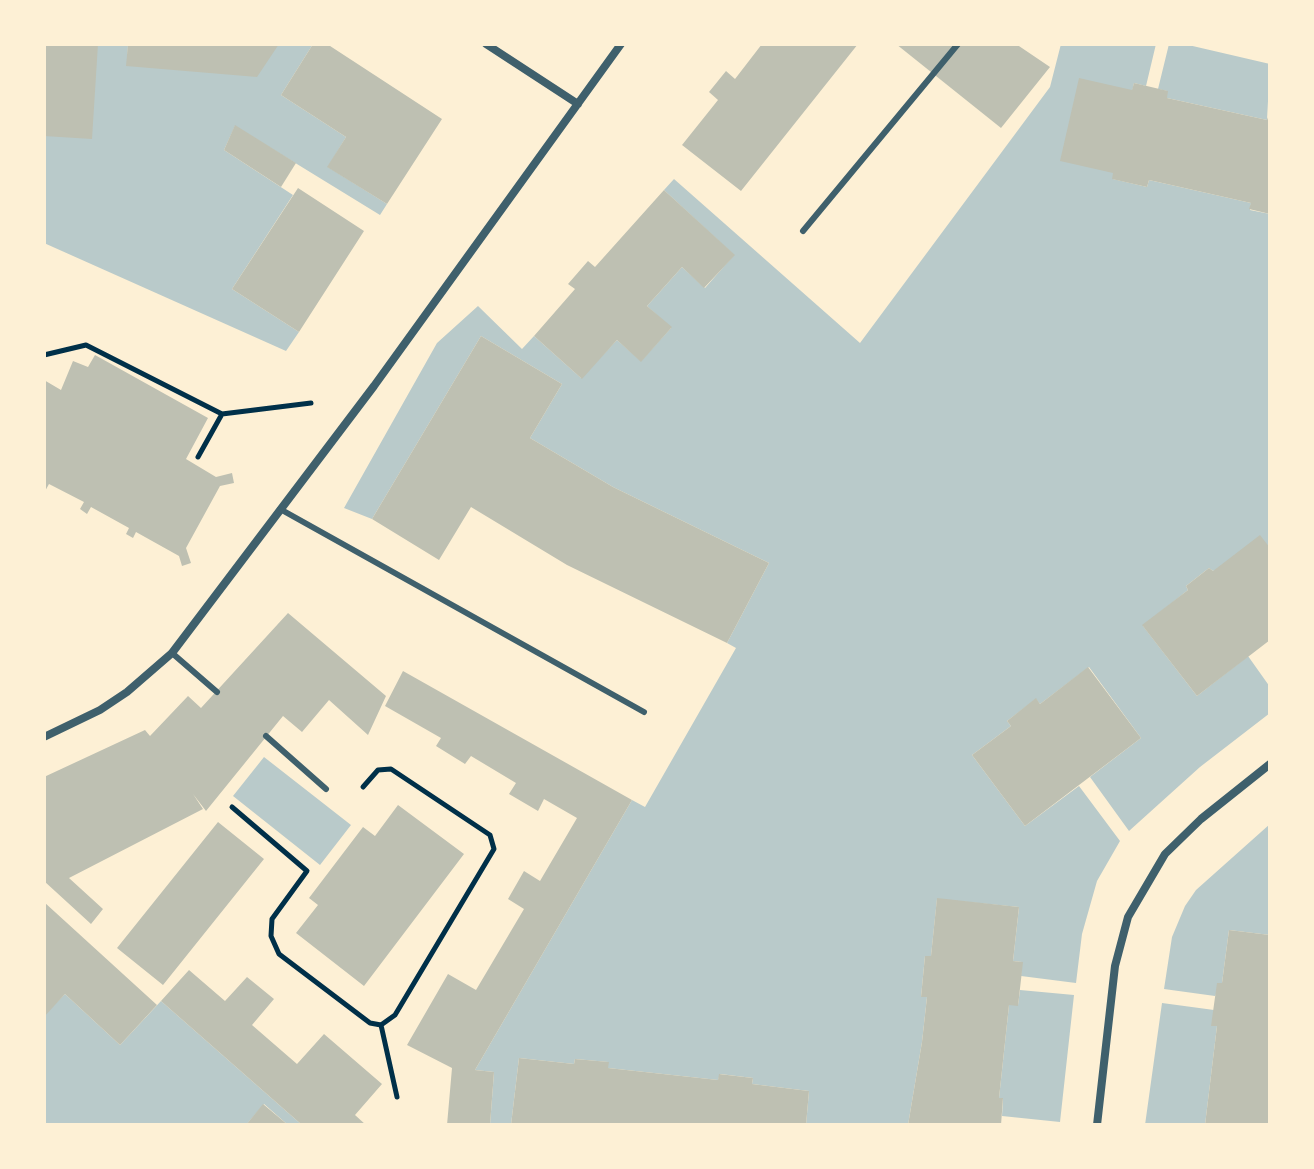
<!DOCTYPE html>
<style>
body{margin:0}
#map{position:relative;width:1314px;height:1169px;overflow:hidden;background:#fdf0d5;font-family:"Space Grotesk",sans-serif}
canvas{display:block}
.frame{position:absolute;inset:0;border:46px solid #fdf0d5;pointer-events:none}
</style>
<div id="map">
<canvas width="1314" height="1169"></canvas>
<div class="frame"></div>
</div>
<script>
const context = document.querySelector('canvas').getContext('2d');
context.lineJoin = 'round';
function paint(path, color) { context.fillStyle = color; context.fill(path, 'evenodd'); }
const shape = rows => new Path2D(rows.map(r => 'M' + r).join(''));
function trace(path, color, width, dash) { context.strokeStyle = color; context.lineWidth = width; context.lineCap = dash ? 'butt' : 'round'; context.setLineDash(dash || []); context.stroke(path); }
paint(shape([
 [98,44,128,44,127,66,279,44,313,44,281,95,346,137,328,167,387,204,380,215,235,126,224,150,293,195,232,289,299,332,286,351,44,243,44,136],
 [1061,44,1156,44,1146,86,1134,83,1113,179,1147,187,1149,180,1251,203,1250,210,1270,214,1270,548,1213,571,1209,568,1186,586,1188,590,1143,626,1197,696,1248,656,1270,687,1270,713,1200,767,1129,831,1090,777,1141,738,1089,667,1040,704,1036,699,1007,721,1011,726,972,755,1025,826,1079,786,1120,841,1097,881,1082,934,1076,983,1021,976,1022,962,1013,961,1019,907,937,899,931,956,925,956,921,997,927,997,922,1042,908,1125,806,1125,809,1091,752,1084,753,1078,720,1074,718,1080,608,1068,608,1062,575,1059,574,1064,519,1058,511,1125,490,1125,494,1072,475,1070,632,800,645,807,736,648,727,643,769,563,613,487,530,438,562,384,481,336,372,519,344,508,437,343,478,306,522,349,534,336,581,378,617,340,641,361,671,328,647,306,657,295,682,267,705,288,734,255,664,190,674,179,860,343,1050,87],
 [1169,44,1184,44,1270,64,1267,120,1167,98,1167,91,1158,89],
 [264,757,351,825,320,865,233,796],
 [1270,824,1270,935,1229,930,1222,983,1215,996,1164,989,1172,937,1185,906,1196,890],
 [1020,990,1074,995,1060,1122,1002,1116,1003,1099,999,1098,1009,1005,1018,1005],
 [65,994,120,1045,161,1001,302,1125,288,1125,264,1104,246,1125,44,1125,44,1015],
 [1162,1003,1214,1010,1217,1026,1205,1125,1145,1125]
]), '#b9caca');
paint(shape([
 [44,44,98,44,92,139,44,136],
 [128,44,279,44,257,77,126,66],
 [313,44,327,44,442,119,387,204,327,167,346,137,281,95],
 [762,44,858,44,741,191,682,145,718,100,709,92,726,71,735,79],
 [896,44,1016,44,1050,67,1001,128],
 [1079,78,1132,90,1134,83,1168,91,1167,98,1267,120,1270,112,1270,214,1249,209,1251,203,1149,180,1147,187,1112,179,1113,173,1060,161],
 [235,125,296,163,281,187,224,150],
 [298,188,364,231,299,332,232,289],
 [664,190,735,255,704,288,682,267,657,295,647,306,672,327,641,362,617,340,582,379,534,336,575,289,568,284,588,261,595,267],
 [481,336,562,384,530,438,613,487,769,563,727,643,567,565,471,507,439,560,372,519],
 [95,355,208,418,186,459,216,477,232,473,234,483,220,486,186,548,191,563,182,566,179,556,136,532,133,538,126,534,129,528,91,507,87,514,80,509,84,502,49,484,44,493,44,380,61,390,73,361,88,367],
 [1260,535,1270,548,1270,640,1197,696,1142,625,1188,590,1186,586,1209,568,1213,571],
 [288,613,386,696,368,735,329,700,302,732,283,716,206,811,193,794,203,809,69,878,103,909,91,924,44,881,44,777,145,730,150,736,188,696,201,708],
 [1088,667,1141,738,1025,826,972,755,1011,726,1007,721,1036,698,1040,704],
 [403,671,632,800,475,1070,494,1072,490,1125,447,1125,452,1068,407,1045,448,974,476,990,524,909,508,899,524,871,540,881,577,818,544,799,538,811,509,794,516,783,471,756,465,764,436,746,441,738,385,706],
 [398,805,464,854,364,986,296,933,318,905,309,898,363,827,375,836],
 [218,822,264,859,163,985,117,948],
 [937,898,1019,907,1013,961,1023,962,1018,1006,1009,1005,999,1098,1003,1098,1001,1125,908,1125,922,1042,927,997,921,997,925,956,931,956],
 [44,902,157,1005,120,1045,65,994,44,1017],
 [1229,930,1270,935,1270,1125,1205,1125,1217,1026,1211,1026,1217,983,1222,983],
 [189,970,225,1001,247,977,274,999,252,1025,297,1064,324,1034,382,1084,355,1115,366,1125,302,1125,161,1001],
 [519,1058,574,1064,575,1059,609,1062,608,1068,718,1080,719,1074,753,1078,752,1084,809,1091,806,1125,511,1125],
 [263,1104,288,1125,246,1125]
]), '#bec0b2');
trace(shape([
 [44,355,86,345,222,414],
 [198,457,222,414,311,403],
 [232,807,307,871,272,919,271,936,279,954,370,1023,381,1025,395,1015,494,849,490,835,391,769,378,770,363,787],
 [381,1025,397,1097]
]), '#003049', 5);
trace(shape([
 [803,231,958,44],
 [280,509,644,712],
 [172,653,217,692],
 [266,736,326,789]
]), '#3f606c', 6);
trace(shape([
 [486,44,578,104],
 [44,737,100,710,127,692,172,653,374,386,621,44],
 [1097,1125,1115,966,1128,917,1165,854,1201,819,1270,764]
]), '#3f606c', 8);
</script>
